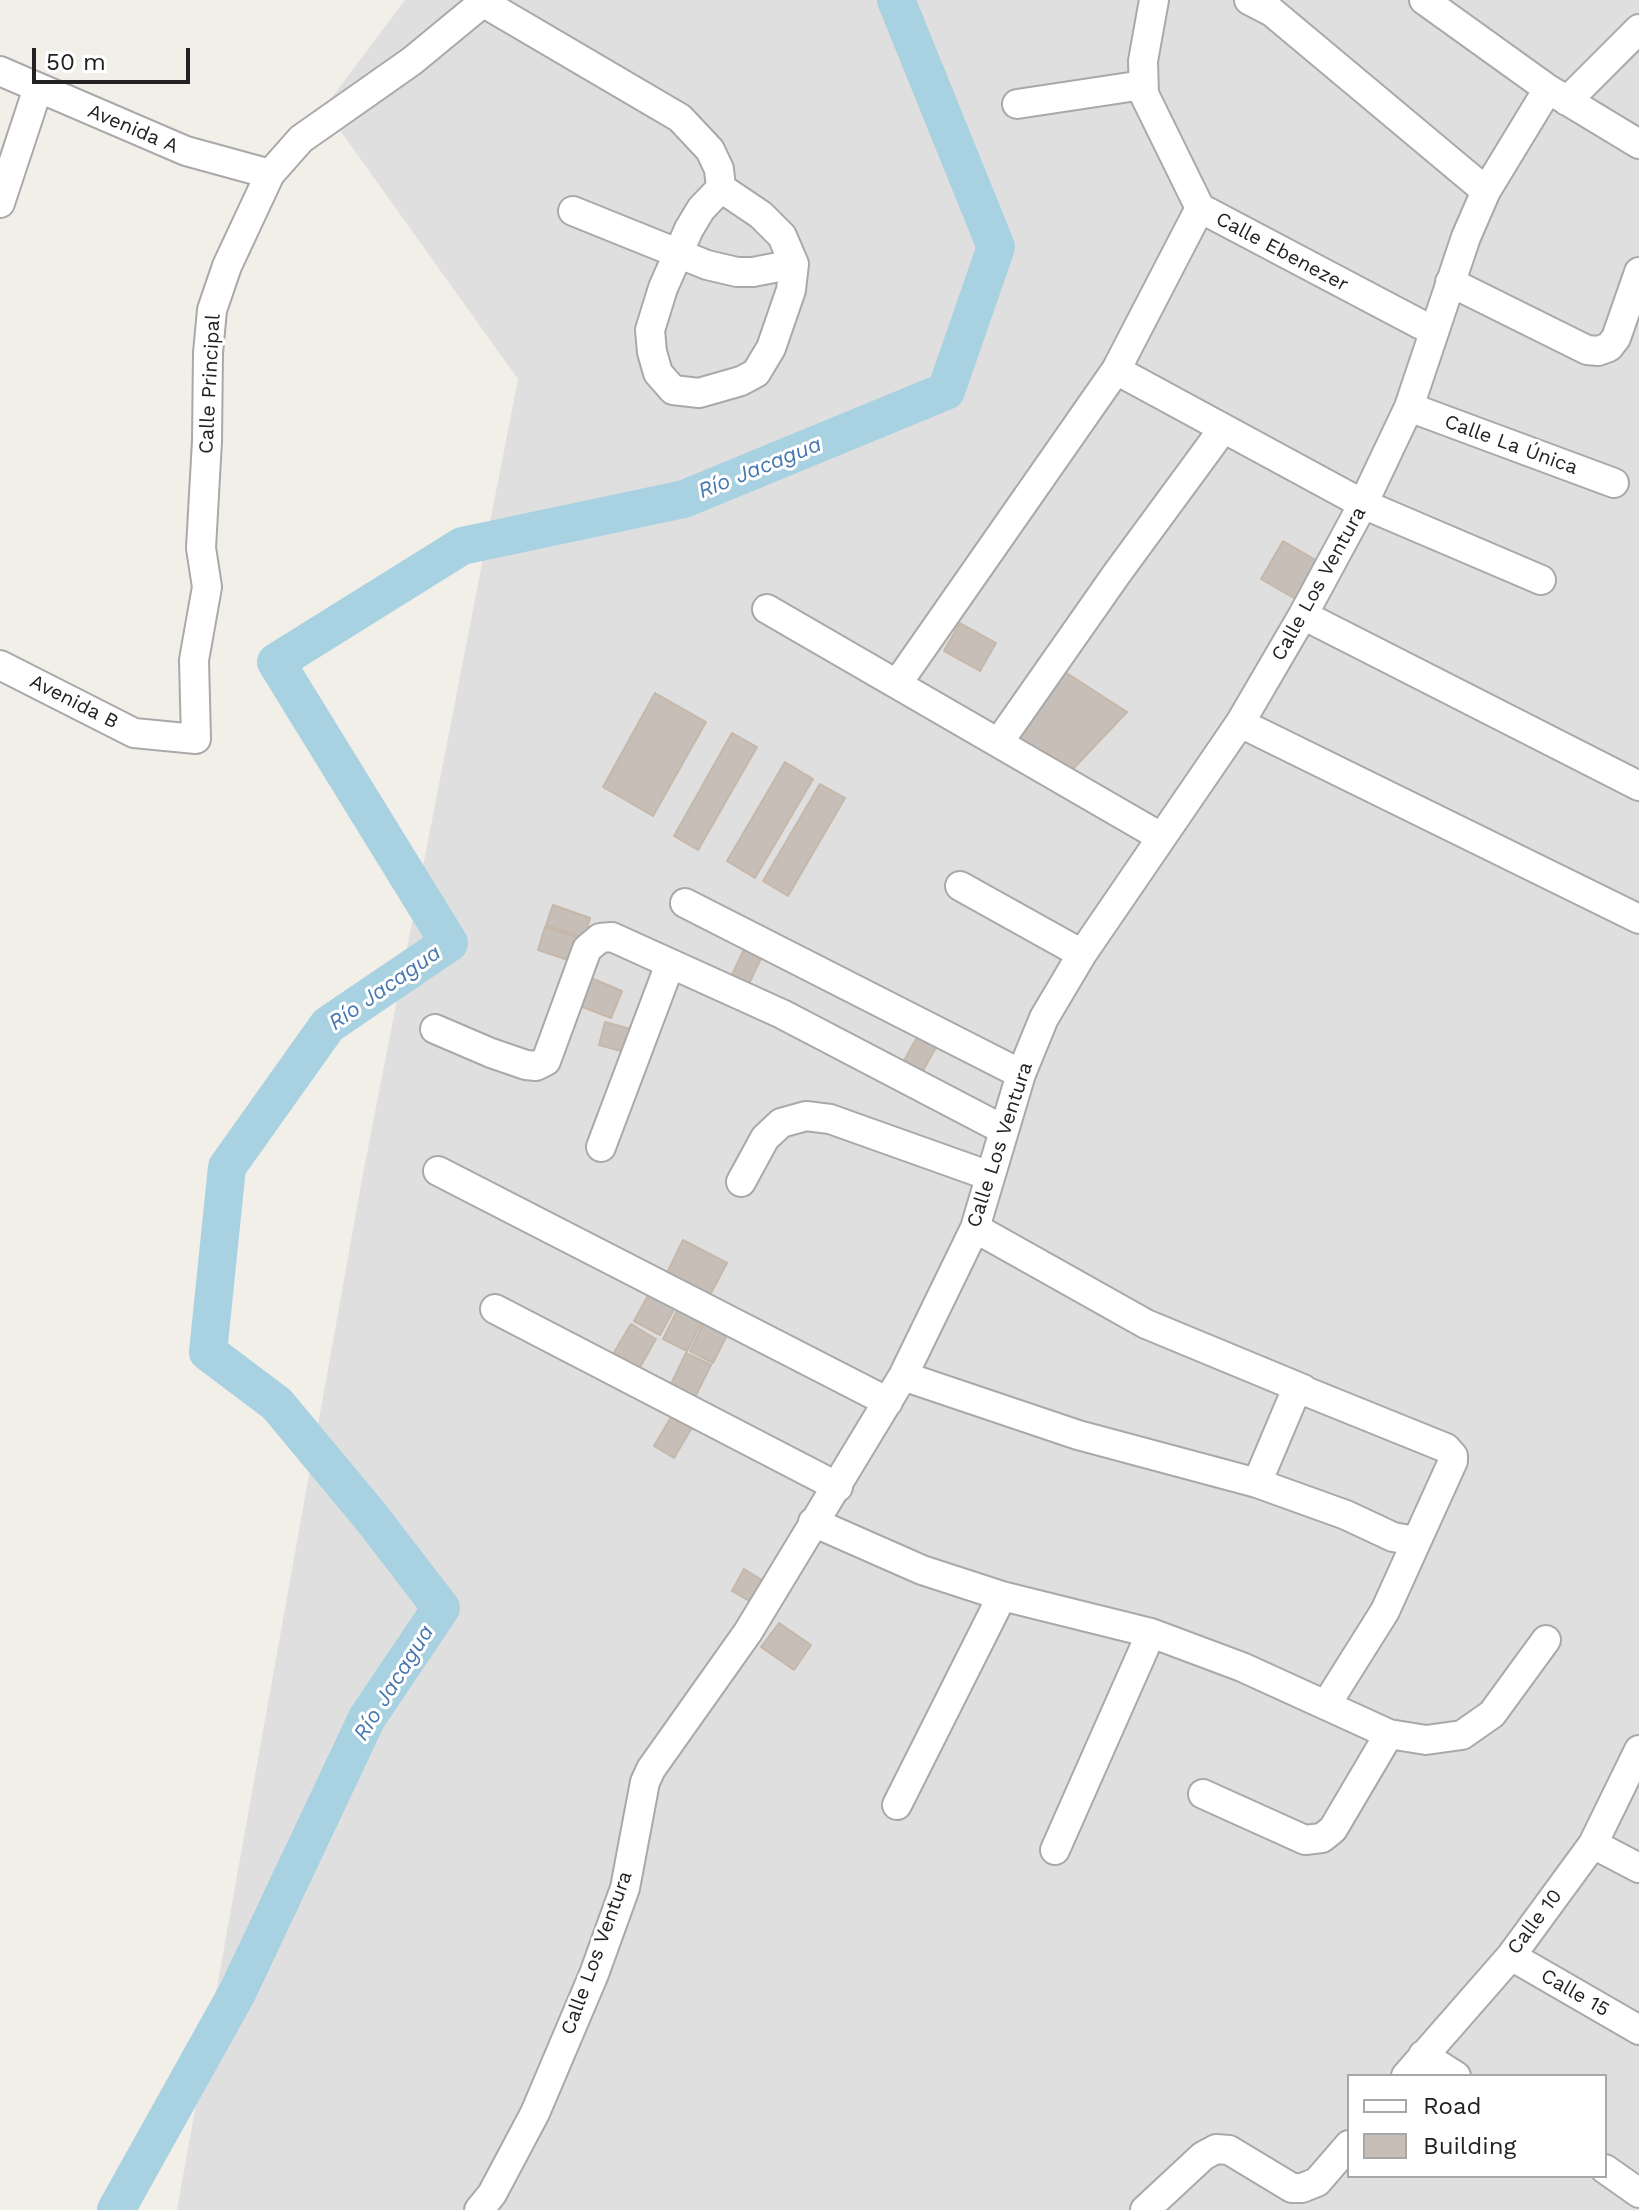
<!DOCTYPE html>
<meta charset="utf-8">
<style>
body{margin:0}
#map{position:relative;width:1639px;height:2210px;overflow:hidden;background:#f2efe9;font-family:"Work Sans",sans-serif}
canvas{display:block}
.legend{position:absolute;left:1347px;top:2074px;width:260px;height:104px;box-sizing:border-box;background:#fff;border:2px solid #a7a7a7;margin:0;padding:10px 14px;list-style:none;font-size:24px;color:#222}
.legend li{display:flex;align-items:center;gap:16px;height:40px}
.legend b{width:40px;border:2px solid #a7a7a7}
.scale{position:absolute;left:32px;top:48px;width:158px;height:36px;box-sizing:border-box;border:4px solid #222;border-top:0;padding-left:10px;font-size:24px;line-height:28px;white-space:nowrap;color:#222;-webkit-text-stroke:6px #fff;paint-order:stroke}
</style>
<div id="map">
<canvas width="1639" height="2210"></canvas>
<ul class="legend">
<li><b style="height:10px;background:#fff"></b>Road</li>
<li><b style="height:22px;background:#c7bfb7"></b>Building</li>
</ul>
<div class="scale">50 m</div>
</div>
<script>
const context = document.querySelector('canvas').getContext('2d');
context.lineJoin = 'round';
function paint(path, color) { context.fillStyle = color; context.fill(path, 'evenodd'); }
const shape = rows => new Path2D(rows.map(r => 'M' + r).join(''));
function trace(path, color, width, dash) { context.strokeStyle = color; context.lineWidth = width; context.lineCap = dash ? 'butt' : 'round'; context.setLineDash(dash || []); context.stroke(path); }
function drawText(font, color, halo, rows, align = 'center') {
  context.font = font + ' "Work Sans",sans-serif'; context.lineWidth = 6; context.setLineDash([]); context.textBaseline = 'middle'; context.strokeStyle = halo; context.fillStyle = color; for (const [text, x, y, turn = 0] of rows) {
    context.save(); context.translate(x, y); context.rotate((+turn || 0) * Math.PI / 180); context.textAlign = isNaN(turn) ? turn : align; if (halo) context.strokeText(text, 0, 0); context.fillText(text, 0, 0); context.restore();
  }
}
paint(shape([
 [405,0,1639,0,1639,2210,177,2210,363,1174,518,379,324,108],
 [1349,2076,1605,2076,1605,2176,1349,2176]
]), '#e0dfdf');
trace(shape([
 [116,2210,237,1993,367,1718,441,1608,371,1517,277,1404,208,1352,227,1167,328,1025,449,943,276,662,462,546,684,499,946,391,996,247,896,0]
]), '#a8d2e1', 38);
const building = shape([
 [1283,541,1321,563,1299,601,1261,579,1283,541],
 [960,623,996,643,980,671,944,651,960,623],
 [1065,672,1127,712,1071,771,1017,740,1065,672],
 [655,693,706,722,653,816,603,787,655,693],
 [732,733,757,747,698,850,674,836,732,733],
 [785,762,813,779,755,878,727,861,785,762],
 [820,784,845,798,788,896,763,881,820,784],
 [553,905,590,918,584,938,546,925,553,905],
 [545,927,582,939,574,962,538,950,545,927],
 [748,941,765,950,746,990,729,981,748,941],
 [591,978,622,991,611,1018,580,1006,591,978],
 [605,1022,634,1030,628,1053,599,1045,605,1022],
 [920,1032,939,1042,920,1076,901,1066,920,1032],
 [683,1240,727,1263,710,1295,667,1273,683,1240],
 [651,1290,677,1304,660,1335,634,1321,651,1290],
 [680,1305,704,1318,687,1351,663,1339,680,1305],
 [706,1319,729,1331,713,1363,690,1351,706,1319],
 [631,1324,656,1339,639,1369,613,1354,631,1324],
 [686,1353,711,1365,694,1399,670,1386,686,1353],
 [674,1412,694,1424,674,1458,654,1446,674,1412],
 [744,1569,770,1585,758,1606,732,1591,744,1569],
 [779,1623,811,1645,794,1670,761,1647,779,1623]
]);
paint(building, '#c7bfb7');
trace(building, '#c5b7aa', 2);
const minor = shape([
 [1154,0,1143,61,1144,94,1200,208,1433,331],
 [1249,0,1272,12,1486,191],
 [1424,0,1548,89,1639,144],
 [484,3,680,118,710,150,719,169,721,188,701,209,689,229,663,288,650,330,652,352,658,373,673,390,699,393,741,381,756,373,771,348,791,290,794,264,782,236,761,215,721,188],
 [0,71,186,151,270,174],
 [1567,101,1639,29],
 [1017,104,1143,85],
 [0,203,38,88],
 [573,211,707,265,737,272,753,272,794,264],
 [1450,282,1587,350,1598,351,1609,347,1616,338,1639,272],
 [1116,370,1363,504,1541,580],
 [1409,407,1614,483],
 [767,609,1161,837],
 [1303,615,1639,786],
 [0,665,134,733,196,739,194,660,207,587,201,548,207,441,208,353,212,310,227,266,270,174,301,139,412,61,486,0],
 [897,684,1116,370,1200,208],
 [1240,723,1639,919],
 [999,742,1118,572,1223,429],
 [960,886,1082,954],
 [685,903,1021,1074],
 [435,1029,491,1053,526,1065,536,1066,546,1061,587,949,600,938,612,937,782,1014,1004,1130],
 [601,1147,670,964],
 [438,1171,888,1402],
 [741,1182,765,1138,781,1123,806,1116,830,1119,990,1176],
 [975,1228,1146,1324,1303,1389],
 [495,1309,838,1487],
 [903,1376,1078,1435,1257,1483,1346,1515,1393,1537,1415,1541],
 [1257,1483,1295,1393,1300,1389,1446,1448,1453,1456,1453,1461,1385,1611,1326,1705],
 [813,1522,922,1570,1002,1596,1151,1633,1242,1667,1389,1734,1426,1740,1462,1735,1492,1714,1546,1640],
 [1203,1794,1305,1840,1322,1838,1333,1829,1389,1734],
 [897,1805,1002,1596],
 [1593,1844,1639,1868],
 [1055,1850,1151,1633],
 [1511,1956,1639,2030],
 [1423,2055,1456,2076],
 [1406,2076,1511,1956,1593,1844,1639,1750],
 [1605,2169,1639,2193],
 [479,2210,492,2194,535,2113,594,1974,625,1888,645,1782,651,1769,748,1632,903,1376,975,1228,1021,1074,1044,1018,1082,954,1240,723,1303,615,1363,504,1409,407,1466,237,1486,191,1548,89],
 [1145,2210,1203,2156,1216,2149,1229,2150,1292,2188,1302,2188,1317,2182,1349,2145]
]);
trace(minor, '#a9a9a9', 32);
trace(minor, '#fff', 28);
drawText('20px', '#222', '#fff', [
 ["Avenida A",133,129,23],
 ["Calle Ebenezer",1282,252,28],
 ["Calle Principal",210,384,-87],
 ["Calle La Única",1511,445,20],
 ["Calle Los Ventura",1319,584,-61],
 ["Avenida B",74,702,27],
 ["Calle Los Ventura",1000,1145,-72],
 ["Calle 10",1535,1922,-53],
 ["Calle Los Ventura",597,1953,-70],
 ["Calle 15",1575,1993,30]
]);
drawText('italic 22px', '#4678af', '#fff', [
 ["Río Jacagua",760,468,-22],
 ["Río Jacagua",385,988,-35],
 ["Río Jacagua",394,1683,-58]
]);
</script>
